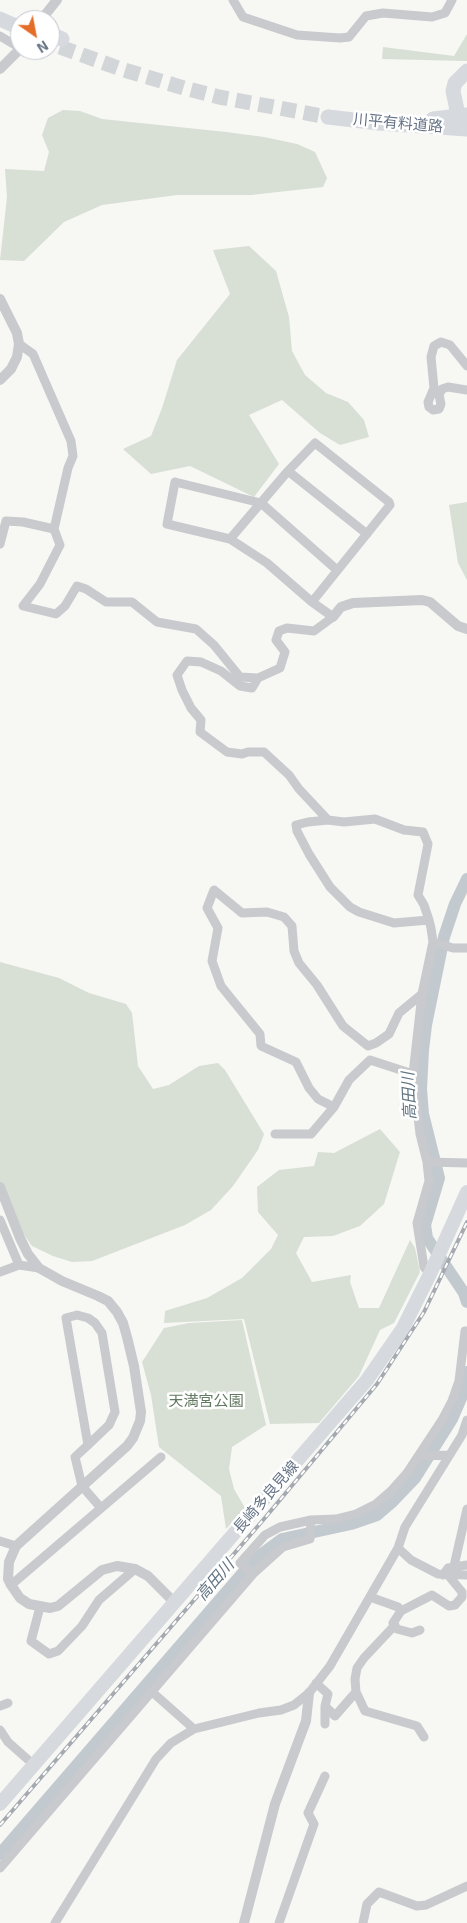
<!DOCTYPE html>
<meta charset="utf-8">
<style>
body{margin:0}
#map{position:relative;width:467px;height:1923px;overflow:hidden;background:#f7f7f4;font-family:"Exo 2",sans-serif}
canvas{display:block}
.north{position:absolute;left:10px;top:10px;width:50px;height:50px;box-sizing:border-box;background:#fff;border:1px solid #c2c7cf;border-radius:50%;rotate:147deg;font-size:14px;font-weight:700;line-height:20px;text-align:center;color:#667386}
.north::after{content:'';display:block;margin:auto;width:18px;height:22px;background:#e46d28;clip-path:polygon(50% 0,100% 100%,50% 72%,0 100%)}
</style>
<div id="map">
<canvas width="467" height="1923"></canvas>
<div class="north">N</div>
</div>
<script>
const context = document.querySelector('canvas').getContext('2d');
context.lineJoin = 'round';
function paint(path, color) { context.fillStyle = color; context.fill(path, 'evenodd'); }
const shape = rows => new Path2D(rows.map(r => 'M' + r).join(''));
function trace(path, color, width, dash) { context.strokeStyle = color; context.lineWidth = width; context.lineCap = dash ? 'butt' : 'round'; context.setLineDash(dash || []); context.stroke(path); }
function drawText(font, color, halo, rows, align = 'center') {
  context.font = font + ' "Exo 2","Noto Sans JP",sans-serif'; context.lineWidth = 5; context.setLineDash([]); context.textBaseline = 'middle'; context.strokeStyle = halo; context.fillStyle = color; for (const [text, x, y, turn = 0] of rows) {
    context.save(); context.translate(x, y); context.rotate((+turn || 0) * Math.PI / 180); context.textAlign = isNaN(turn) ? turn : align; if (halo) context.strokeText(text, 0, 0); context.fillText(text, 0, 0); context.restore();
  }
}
paint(shape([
 [467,34,467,61,382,59,383,47,454,56],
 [63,110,80,111,102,119,226,132,264,137,297,144,315,152,327,178,323,187,251,195,177,195,102,205,64,222,24,261,0,260,7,197,5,169,44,171,49,152,42,135,48,118],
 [249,246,276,271,289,317,292,351,305,375,326,393,348,402,364,420,369,437,340,445,320,433,282,400,249,415,279,464,254,497,190,466,151,474,123,449,151,436,162,408,177,360,230,294,213,250],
 [467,502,467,580,458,563,449,505],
 [0,962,59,978,89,993,126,1004,132,1013,138,1066,153,1089,169,1085,199,1066,218,1063,225,1070,264,1134,258,1150,233,1186,211,1210,185,1225,92,1261,72,1262,53,1256,32,1246,15,1222,0,1191],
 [380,1129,400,1152,384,1204,360,1226,333,1236,304,1237,296,1253,312,1282,351,1275,350,1282,359,1308,379,1308,410,1240,415,1248,420,1272,394,1323,380,1330,359,1376,319,1423,270,1424,244,1319,164,1323,165,1311,207,1298,242,1278,271,1249,278,1235,258,1212,257,1187,279,1170,314,1166,318,1152,334,1153],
 [242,1320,266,1425,232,1447,229,1469,234,1489,245,1508,226,1529,221,1496,159,1447,151,1395,142,1362,164,1328,189,1323]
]), '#d8dfd5');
trace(shape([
 [467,879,455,904,444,937,426,1025,423,1050,421,1089,423,1114,439,1178,425,1225,427,1238,464,1293,467,1302],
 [0,1854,255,1559,282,1539,351,1524,377,1515,391,1503,415,1478,452,1419,465,1389,467,1372]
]), '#c2c9cf', 12);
trace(shape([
 [60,47,121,69,184,88,219,97,328,117]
]), '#d3d6d8', 15, [15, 8]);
trace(shape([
 [233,0,243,17,297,35,340,38,349,37,366,16,383,13,432,17,445,13,452,0],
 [0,36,20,48],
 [19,344,33,354,71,441,73,456,68,468,54,529,60,545,40,584,23,606,56,614,65,606,77,586,86,589,106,602,132,602,157,622,196,629,214,645,240,677,258,678],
 [467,366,450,345,441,342,434,346,431,357,434,388,428,402,429,407,433,410,439,409,441,404,439,395,442,389,448,387,467,390],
 [288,471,367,534],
 [230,539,288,471,315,443,389,502,390,505,312,602],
 [0,544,6,521,23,522,54,529],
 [328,820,299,789,289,775,264,752,248,752,242,754,227,752,200,732,201,720,191,708,182,690,177,675,187,661,201,662,221,671,240,686,252,688,258,678,280,668,285,652,276,640,279,631,287,628,314,631,333,617,312,602,267,563,230,539,167,524,175,482,261,503,337,570],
 [433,942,453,948,467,948],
 [422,994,413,1074,420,1134,427,1162,429,1181,417,1223,424,1267,430,1274],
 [334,1107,318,1099,309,1088,296,1062,261,1046,260,1034,221,986,212,961,218,928,207,908,214,890,242,913,267,912,284,917,292,926,294,951,299,963,317,985,343,1026,368,1046,376,1043,389,1034,399,1013,422,994,433,942,431,928,429,920,424,905,418,895,428,844,423,832,404,830,375,819,344,822,328,820,308,822,296,825,297,831,309,854,330,887,350,907,359,912,394,923,429,920],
 [275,1134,311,1134,334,1107,349,1080,370,1060,413,1074],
 [427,1162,467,1163],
 [0,1220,19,1265],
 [0,1272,19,1265,39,1268],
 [88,1445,66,1318,77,1315,88,1318,95,1323,102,1333,115,1412,109,1425,88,1445,75,1457,82,1486,101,1508],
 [419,1456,449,1455],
 [0,1541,16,1546],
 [398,1548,411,1560,438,1574,467,1575],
 [454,1566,467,1509],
 [253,1574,240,1563,265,1535,280,1527,311,1520,336,1519,356,1514,376,1504,391,1491,407,1473,442,1420,452,1401,459,1381,465,1331,467,1331],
 [443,1575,448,1568,467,1565],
 [11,1585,161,1457],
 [370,1597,398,1607,401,1611,432,1595,449,1606,455,1605,462,1597,462,1592,448,1575],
 [40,1607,31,1641,49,1654,58,1651,82,1626,99,1600,135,1569],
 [401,1611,393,1623,397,1629,412,1633,420,1630],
 [316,1683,328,1694,325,1706,335,1716,356,1692,355,1679,357,1668,364,1658,395,1625],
 [151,1691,194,1729],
 [356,1692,365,1711,417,1726,424,1737],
 [0,1706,8,1703],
 [325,1724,325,1706],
 [0,1730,8,1742,34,1765],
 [0,1868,253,1574,283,1547,310,1539,311,1520],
 [55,1923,156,1759,171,1743,194,1729,259,1713,281,1710,294,1705,309,1693,330,1666,398,1548,405,1527,462,1435,467,1420],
 [279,1923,314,1824,308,1813,325,1776],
 [363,1923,367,1904,379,1892,417,1906,426,1905,467,1886]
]), '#c8cace', 9);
trace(shape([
 [41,20,57,0],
 [0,69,20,49],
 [0,299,17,333,19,344,17,357,11,369,0,380],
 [333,617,341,607,353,603,422,600,430,602,458,626,467,629],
 [0,1187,20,1238,28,1254,39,1268,62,1281,98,1296,108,1301,117,1312,123,1323,127,1337,134,1366,141,1412,140,1421,133,1438,127,1446,16,1546,9,1562,8,1579,11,1585,20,1598,29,1604,50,1608,58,1606,102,1570,117,1566,135,1569,148,1576,174,1602],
 [244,1923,275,1804,306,1721,309,1693]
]), '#c8cace', 10);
trace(shape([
 [0,1804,367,1380,403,1328,430,1274,467,1192]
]), '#d6dadf', 14);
trace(shape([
 [0,19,20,28],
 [50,34,62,39],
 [457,110,453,91,455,83,467,71],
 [328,117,379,123,467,129],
 [433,119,467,115]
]), '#d6dadf', 15);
const rail = shape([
 [0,1825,264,1519,377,1384,424,1312,467,1222]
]);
trace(rail, '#a5aab1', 4);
trace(rail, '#fff', 2, [5.5]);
drawText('15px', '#667386', '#fff', [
 ["川平有料道路",398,123,5],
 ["長崎多良見線",266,1497,-49]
]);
drawText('15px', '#637861', '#fff', [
 ["天満宮公園",206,1401]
]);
drawText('italic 16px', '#627582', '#fff', [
 ["高田川",409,1096,-93],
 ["高田川",215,1580,-49]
]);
</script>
